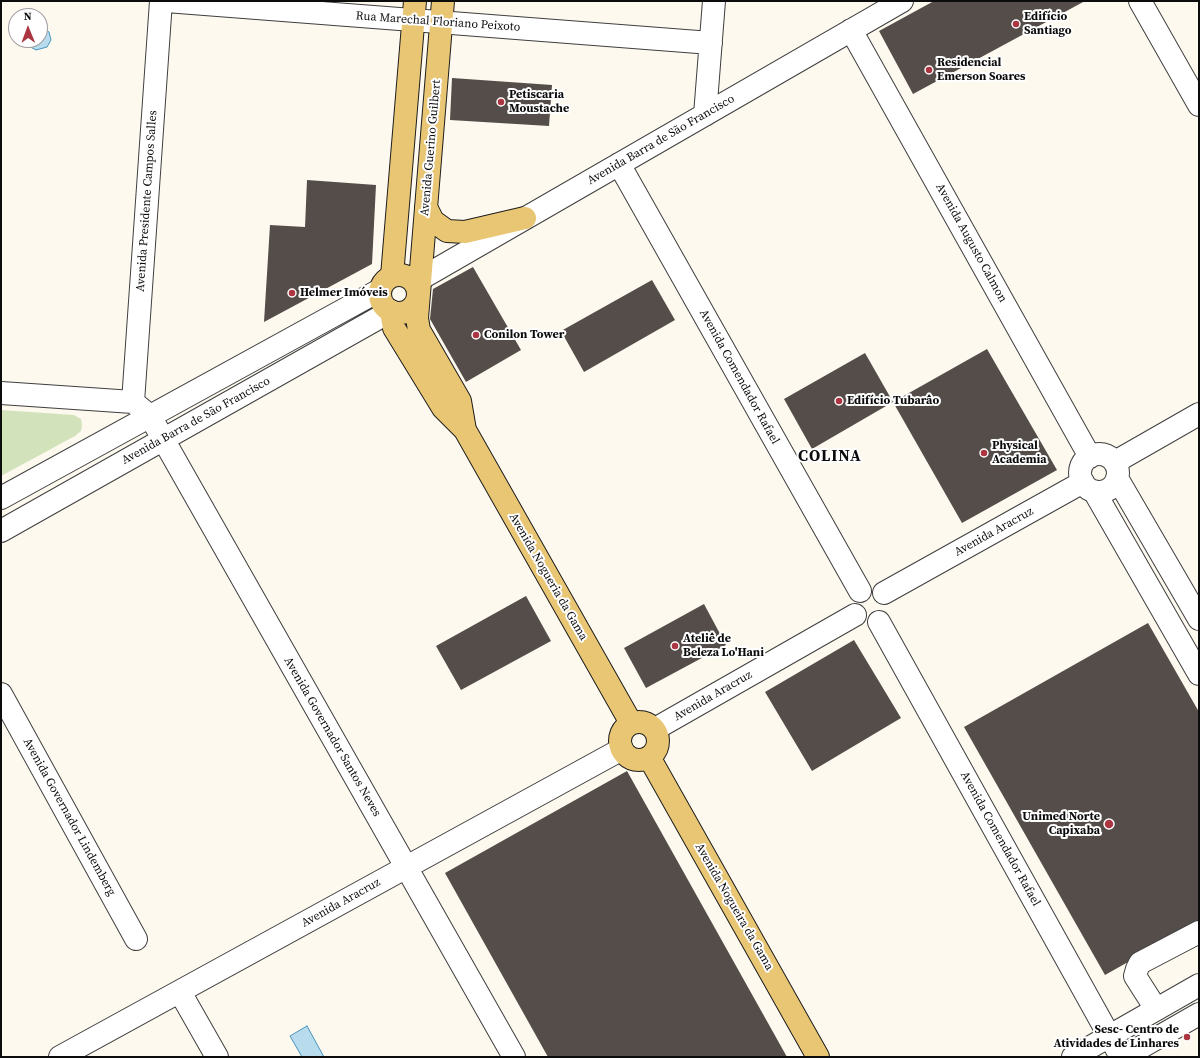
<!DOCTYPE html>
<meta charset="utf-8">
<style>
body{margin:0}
#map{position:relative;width:1200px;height:1058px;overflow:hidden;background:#fdf9ee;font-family:"Source Serif 4",serif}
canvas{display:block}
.frame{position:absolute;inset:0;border:2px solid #0c0c0c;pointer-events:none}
.north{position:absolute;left:8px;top:8px;width:40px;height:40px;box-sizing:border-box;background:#fff;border:1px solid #9e9e9e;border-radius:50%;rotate:359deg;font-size:11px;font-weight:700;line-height:16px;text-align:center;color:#0c0c0c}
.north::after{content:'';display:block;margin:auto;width:14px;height:18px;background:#ab3540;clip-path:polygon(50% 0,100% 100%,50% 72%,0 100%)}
</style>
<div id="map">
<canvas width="1200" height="1058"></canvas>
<div class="frame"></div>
<div class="north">N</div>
</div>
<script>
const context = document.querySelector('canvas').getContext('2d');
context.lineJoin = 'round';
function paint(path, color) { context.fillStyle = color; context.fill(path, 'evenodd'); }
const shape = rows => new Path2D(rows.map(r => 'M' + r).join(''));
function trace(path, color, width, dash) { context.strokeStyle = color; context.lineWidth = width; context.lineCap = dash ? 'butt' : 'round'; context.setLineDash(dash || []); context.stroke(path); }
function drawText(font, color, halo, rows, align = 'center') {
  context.font = font + ' "Source Serif 4",serif'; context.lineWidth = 4; context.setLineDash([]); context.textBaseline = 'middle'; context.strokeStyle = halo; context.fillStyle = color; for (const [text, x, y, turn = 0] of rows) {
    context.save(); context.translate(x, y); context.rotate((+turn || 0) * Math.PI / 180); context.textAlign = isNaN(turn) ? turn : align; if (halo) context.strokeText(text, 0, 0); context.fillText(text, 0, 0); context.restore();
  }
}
paint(shape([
 [1,410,74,415,81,419,82,425,81,431,75,436,1,476]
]), '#d2e3bc');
const water = shape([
 [40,26,49,32,51,40,47,47,36,50,29,46,27,40,40,40,40,26],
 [307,1026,324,1057,302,1057,290,1036,307,1026]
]);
paint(water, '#b8dcee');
trace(water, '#4893bd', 1);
paint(shape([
 [934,1,1085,1,913,94,879,31],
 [452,78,552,85,549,126,450,120],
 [307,180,376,185,372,264,264,322,270,225,305,227],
 [473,267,521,350,466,382,430,319,433,289],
 [652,280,675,320,584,372,561,331],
 [987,349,1057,470,962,523,893,402,812,449,784,399,865,353,893,402],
 [526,596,551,641,461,690,436,646],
 [704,604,726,645,646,688,624,648],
 [1148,623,1199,712,1199,922,1105,975,964,727],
 [854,640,901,718,812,771,765,692],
 [627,771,787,1057,548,1057,445,873]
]), '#544d4a');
const minor = shape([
 [166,1,711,43],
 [1140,1,1199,105],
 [851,30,1090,457],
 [705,115,714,1],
 [619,164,860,591],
 [420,279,902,1],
 [1,393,133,402,150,416,514,1057],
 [133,402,161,1],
 '1080 473a19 19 0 1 1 38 0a19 19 0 1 1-38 0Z',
 [1115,462,1199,414],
 [1117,478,1199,619],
 [1094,491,1199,674],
 [1,498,380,290],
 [1,531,391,311],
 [884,593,1083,482],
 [879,622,1121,1057],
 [1,694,136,939],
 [655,729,855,615],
 [180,992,217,1057],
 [1156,1009,1135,976,1137,969,1140,963,1199,932],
 [60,1057,622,749],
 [1073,1057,1199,985],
 [1124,1057,1199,1014]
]);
const major = shape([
 [443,1,417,318,419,330,460,401,465,430],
 [426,207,433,221,447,231,465,232,525,218],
 '380 294a19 19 0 1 1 38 0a19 19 0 1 1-38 0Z',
 [392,276,415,1],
 [391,311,394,328,443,408,465,430,631,723],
 '620 741a19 19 0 1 1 38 0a19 19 0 1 1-38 0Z',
 [649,757,818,1057]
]);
trace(minor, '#3f3f3f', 24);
trace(major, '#1d1d1d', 24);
trace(minor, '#fff', 22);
trace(major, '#e8c673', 22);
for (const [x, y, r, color] of [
 [1016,24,4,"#ab3540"],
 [929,70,4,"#ab3540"],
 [501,102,4,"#ab3540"],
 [292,293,4,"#ab3540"],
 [476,335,4,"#ab3540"],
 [839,401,4,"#ab3540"],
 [984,453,4,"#ab3540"],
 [675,646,4,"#ab3540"],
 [1109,824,5,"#ab3540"],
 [1187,1037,4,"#ab3540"]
]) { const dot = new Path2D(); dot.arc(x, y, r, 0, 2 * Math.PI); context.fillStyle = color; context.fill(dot); trace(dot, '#fff', 1.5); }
drawText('bold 12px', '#0c0c0c', '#fff', [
 ["Edifício",1024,17],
 ["Santiago",1024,31],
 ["Residencial",937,63],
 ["Emerson Soares",937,77],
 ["Petiscaria",509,95],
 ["Moustache",509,109],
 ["Helmer Imóveis",300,293],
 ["Conilon Tower",484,335],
 ["Edifício Tubarâo",847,401],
 ["Physical",992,446],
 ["Academia",992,460],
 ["Ateliê de",683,639],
 ["Beleza Lo'Hani",683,653],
 ["Unimed Norte",1100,817,"right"],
 ["Capixaba",1100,831,"right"],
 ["Sesc- Centro de",1179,1030,"right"],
 ["Atividades de Linhares",1179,1044,"right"]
], 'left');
drawText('12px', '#0c0c0c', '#fff', [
 ["Rua Marechal Floriano Peixoto",438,22,4],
 ["Avenida Barra de São Francisco",661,140,-30],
 ["Avenida Guerino Guilbert",431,148,-85],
 ["Avenida Presidente Campos Salles",147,201,-86],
 ["Avenida Augusto Calmon",971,243,61],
 ["Avenida Comendador Rafael",739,377,61],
 ["Avenida Barra de São Francisco",196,421,-29],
 ["Avenida Aracruz",994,532,-29],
 ["Avenida Nogueria da Gama",548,577,60],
 ["Avenida Aracruz",713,696,-30],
 ["Avenida Governador Santos Neves",332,737,60],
 ["Avenida Governador Lindemberg",69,817,61],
 ["Avenida Comendador Rafael",1000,839,61],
 ["Avenida Aracruz",341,903,-29],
 ["Avenida Nogueira da Gama",734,907,60]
]);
context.letterSpacing = '1px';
drawText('bold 16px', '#0c0c0c', '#fff', [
 ["COLINA",830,457]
]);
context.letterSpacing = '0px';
</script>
